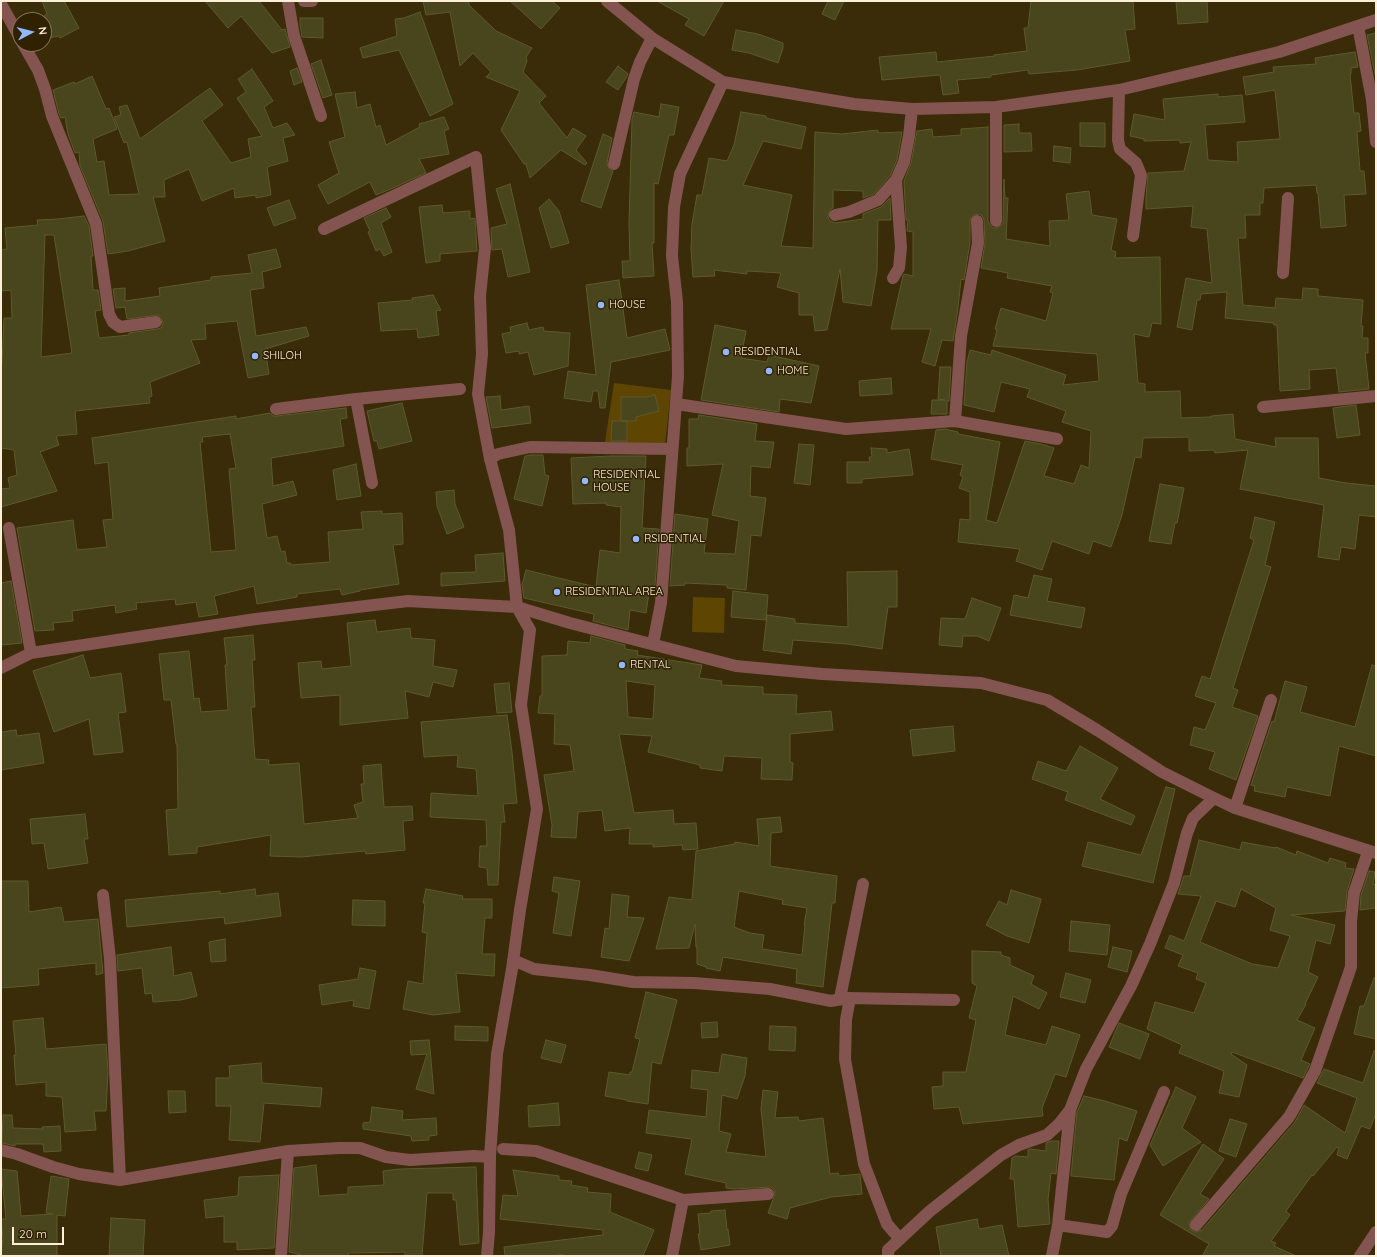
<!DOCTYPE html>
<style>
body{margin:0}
#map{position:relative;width:1377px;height:1257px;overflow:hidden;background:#3a2b09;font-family:Quicksand,sans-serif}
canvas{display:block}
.frame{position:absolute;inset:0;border:2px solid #fcf0d9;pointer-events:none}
.north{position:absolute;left:12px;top:12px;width:40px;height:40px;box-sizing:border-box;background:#302100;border:1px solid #827457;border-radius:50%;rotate:83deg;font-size:11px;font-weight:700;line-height:16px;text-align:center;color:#fcf0d9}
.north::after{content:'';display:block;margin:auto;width:14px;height:18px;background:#94b7fd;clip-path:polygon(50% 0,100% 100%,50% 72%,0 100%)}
.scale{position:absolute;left:12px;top:1227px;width:52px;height:18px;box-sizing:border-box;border:2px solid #fcf0d9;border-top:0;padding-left:5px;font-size:12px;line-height:14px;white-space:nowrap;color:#fcf0d9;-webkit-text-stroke:3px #302100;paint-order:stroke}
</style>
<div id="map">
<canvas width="1377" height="1257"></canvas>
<div class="frame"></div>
<div class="north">N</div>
<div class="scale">20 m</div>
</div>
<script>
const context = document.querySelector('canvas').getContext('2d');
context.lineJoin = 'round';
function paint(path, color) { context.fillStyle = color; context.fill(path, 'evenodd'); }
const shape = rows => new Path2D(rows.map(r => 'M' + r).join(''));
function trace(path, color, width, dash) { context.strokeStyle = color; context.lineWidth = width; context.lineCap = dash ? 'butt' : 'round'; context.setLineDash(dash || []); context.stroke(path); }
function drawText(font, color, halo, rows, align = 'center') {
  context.font = font + ' Quicksand,sans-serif'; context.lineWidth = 3; context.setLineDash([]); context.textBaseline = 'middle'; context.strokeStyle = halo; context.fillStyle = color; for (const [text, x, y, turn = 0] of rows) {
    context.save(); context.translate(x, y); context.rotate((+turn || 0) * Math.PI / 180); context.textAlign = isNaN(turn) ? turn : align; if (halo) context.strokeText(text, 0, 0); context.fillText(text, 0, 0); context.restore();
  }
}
paint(shape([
 [614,383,671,390,665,445,605,442],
 [693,597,725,598,724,633,692,632]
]), '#5e4502');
const building = shape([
 [42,1,64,1,79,28,60,38,59,36,44,39,44,16,47,14,42,1],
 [205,1,259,1,282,30,285,29,290,47,272,53,241,16,228,28,205,1],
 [423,1,469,1,469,5,496,31,532,48,526,57,527,61,523,72,546,96,539,103,567,138,573,128,586,136,576,150,587,163,585,165,561,150,530,178,526,164,524,164,501,130,520,91,486,77,491,72,473,53,460,66,450,12,426,15,423,1],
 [510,1,552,1,560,8,541,29,510,1],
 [657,1,724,1,704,36,685,25,689,19,657,1],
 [828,1,844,1,835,20,822,14,828,1],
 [1031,1,1133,1,1135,29,1125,30,1130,61,1077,70,1029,74,1028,70,991,75,991,77,957,80,959,93,943,95,940,75,882,80,879,57,936,52,937,62,995,56,994,55,1027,51,1024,28,1028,28,1031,1],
 [1176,1,1207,1,1208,22,1178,24,1176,1],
 [420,12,453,104,430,116,399,50,363,58,360,48,397,36,395,19,404,18,420,12],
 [300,18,323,18,323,38,302,37,300,24,300,18],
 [736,30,758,34,783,43,783,48,778,63,749,53,732,50,736,30],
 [1376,33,1376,79,1367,35,1376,33],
 [1355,52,1358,67,1351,68,1351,74,1350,74,1354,113,1359,113,1361,131,1357,132,1360,171,1364,171,1366,194,1344,195,1346,226,1321,228,1318,193,1317,193,1316,185,1264,188,1263,203,1260,203,1260,215,1245,215,1246,238,1238,238,1243,305,1275,308,1276,298,1302,300,1303,288,1318,289,1318,296,1363,300,1361,326,1363,326,1362,338,1368,338,1368,353,1365,353,1369,389,1339,392,1336,368,1309,370,1310,389,1280,391,1277,325,1274,325,1274,323,1225,318,1227,292,1201,294,1200,300,1197,300,1192,330,1177,327,1186,278,1212,283,1207,229,1191,227,1193,206,1146,209,1146,197,1148,173,1184,171,1191,142,1180,143,1180,140,1144,141,1144,139,1130,136,1134,114,1165,120,1163,99,1218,94,1218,97,1242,95,1245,122,1205,125,1208,160,1238,162,1237,142,1280,139,1275,90,1246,95,1243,77,1274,72,1273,67,1316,64,1315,58,1355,52],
 [321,60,332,95,323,98,311,64,321,60],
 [618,66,628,74,626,78,618,90,606,82,618,66],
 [297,68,302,82,294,85,290,71,297,68],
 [252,69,273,101,264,107,273,128,287,123,295,135,283,138,288,161,267,167,271,195,256,198,256,195,235,198,234,188,202,201,189,169,164,180,165,197,153,197,165,241,128,251,108,254,103,221,80,166,79,152,75,153,68,134,65,117,61,118,59,114,53,90,74,82,75,84,92,76,106,109,109,108,117,129,93,139,97,162,104,161,109,195,139,194,127,142,124,143,114,117,121,115,119,107,127,105,140,139,210,88,223,105,202,121,231,163,251,157,248,139,262,136,237,98,246,92,238,79,252,69],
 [355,92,357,108,370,104,376,127,380,125,386,145,420,127,419,124,444,117,449,129,444,131,449,154,419,159,426,173,393,188,376,195,370,182,328,204,318,185,339,173,329,142,345,137,335,94,355,92],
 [661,104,679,107,674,135,669,135,658,184,654,183,654,243,652,243,654,276,623,278,622,261,630,261,629,223,632,119,634,112,659,117,661,104],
 [741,112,766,116,766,118,806,127,801,149,763,141,743,185,792,195,781,246,813,248,815,132,842,134,878,130,878,133,902,132,897,160,890,176,874,194,863,198,863,191,833,190,833,208,830,210,828,216,829,220,832,222,835,223,863,219,863,214,881,207,890,198,891,220,878,220,877,271,871,306,843,302,840,269,827,330,815,331,813,315,799,315,799,293,777,287,781,273,747,271,747,274,714,270,715,276,693,277,691,249,692,224,697,195,702,195,709,158,727,161,734,145,741,112],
 [1080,123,1105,123,1105,147,1080,146,1080,123],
 [1019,124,1019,133,1031,133,1032,151,1004,152,1004,125,1019,124],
 [988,127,988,221,990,225,993,228,996,228,1003,224,1004,179,1005,198,1008,198,1006,239,1050,246,1049,221,1069,220,1066,194,1089,191,1092,215,1117,219,1111,250,1116,252,1115,258,1160,257,1161,324,1152,323,1149,337,1134,334,1138,383,1145,384,1145,392,1180,391,1181,418,1211,417,1211,416,1233,414,1235,439,1276,447,1275,438,1318,438,1319,478,1346,483,1376,486,1376,517,1359,515,1355,549,1341,547,1339,560,1318,557,1324,505,1240,489,1248,450,1215,453,1214,450,1189,451,1189,437,1143,438,1141,458,1135,457,1122,515,1111,547,1093,541,1089,554,1052,541,1042,570,1016,561,1020,549,958,542,960,519,970,520,970,492,959,488,963,477,960,475,963,465,931,459,936,430,945,429,958,432,958,434,1000,442,986,520,997,523,1025,441,1041,444,1054,448,1044,476,1074,484,1081,465,1089,468,1091,431,1062,422,1066,411,1027,397,1030,389,1001,382,994,412,964,405,967,362,970,350,991,355,992,350,1066,375,1063,385,1099,381,1097,354,993,346,997,330,995,329,1001,308,1046,321,1053,293,1050,292,1052,286,1007,278,1008,273,981,268,985,243,984,220,983,217,980,214,973,215,970,221,970,242,964,280,961,279,958,308,953,341,942,340,935,366,922,362,931,329,891,329,903,276,904,274,913,276,913,232,907,231,908,220,906,220,904,181,911,163,917,131,932,129,933,137,961,135,961,129,988,127],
 [603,134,612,138,607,163,609,169,613,171,601,208,581,201,603,134],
 [1054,146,1071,148,1070,163,1053,161,1054,146],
 [510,184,530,272,508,277,502,249,492,250,491,228,507,224,496,189,510,184],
 [549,199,559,211,569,243,551,248,539,208,549,199],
 [289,200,296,218,274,226,267,208,289,200],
 [442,205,443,213,470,211,470,219,475,218,477,251,440,254,440,261,426,263,419,207,442,205],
 [386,208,391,217,381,223,392,252,384,256,380,249,376,251,368,232,370,231,364,218,386,208],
 [84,216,89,226,93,256,91,256,93,290,98,290,101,310,95,311,99,338,129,335,129,333,157,329,161,328,163,324,162,318,158,315,127,319,125,307,116,308,113,289,125,288,125,301,160,296,159,288,211,280,211,277,252,273,248,255,276,249,281,267,262,272,264,288,250,290,256,336,306,327,309,336,265,349,269,374,248,378,237,321,205,324,206,339,191,340,200,363,150,382,152,396,149,397,150,403,75,411,77,434,56,436,59,445,40,452,57,491,1,507,1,489,10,488,8,478,17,475,14,450,1,448,1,364,2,364,4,318,12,318,11,290,1,291,1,250,7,249,5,228,38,225,37,220,58,219,84,216],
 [45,235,54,235,72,353,41,357,45,235],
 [619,280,627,338,665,329,670,350,611,362,605,408,600,408,598,391,593,391,591,402,564,398,568,371,596,375,586,285,619,280],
 [433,295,441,310,436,311,439,335,418,338,417,329,381,331,378,303,413,300,412,298,433,295],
 [527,323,529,330,543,327,544,331,570,333,568,366,534,375,528,352,519,354,519,351,506,353,502,334,511,332,510,327,527,323],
 [715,325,746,331,741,358,767,362,769,355,819,366,811,403,780,399,779,412,701,400,715,325],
 [940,367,951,367,949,401,947,401,947,414,931,414,932,400,945,400,938,399,940,367],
 [891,378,892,394,860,396,859,381,891,378],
 [655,395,659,411,636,417,636,421,621,421,621,397,647,397,655,395],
 [500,396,501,410,529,406,531,423,492,428,486,397,500,396],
 [402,403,412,441,379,449,377,441,374,441,367,411,402,403],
 [1356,405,1360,435,1337,438,1333,408,1356,405],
 [346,408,347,418,340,419,344,446,271,458,273,486,293,481,297,495,262,504,267,538,277,536,281,552,285,551,287,563,290,563,291,565,330,562,328,532,363,529,361,512,382,511,382,514,402,513,403,544,393,545,399,584,360,590,360,591,342,595,340,589,297,594,297,597,257,604,254,586,214,596,218,614,199,617,196,602,176,605,175,599,136,603,137,609,116,613,115,605,72,611,73,621,53,623,54,630,35,631,17,528,73,520,77,550,107,547,103,520,113,519,108,462,95,464,92,438,236,416,236,419,270,413,273,416,277,416,346,408],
 [230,434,236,468,229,469,236,550,211,552,200,442,203,442,202,437,230,434],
 [699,415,757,424,755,441,774,442,770,468,751,466,750,496,766,498,761,536,751,535,746,590,727,588,727,585,685,583,685,585,670,586,675,514,708,519,704,553,735,554,739,521,712,515,723,464,687,466,687,448,689,448,689,419,698,419,699,415],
 [612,421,627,421,627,441,611,441,612,421],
 [799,444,814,445,810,485,794,483,799,444],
 [871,448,887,449,887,453,909,449,913,475,862,479,862,483,847,483,847,462,870,462,869,457,872,457,871,448],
 [531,455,543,455,545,475,549,476,542,506,514,499,525,456,531,455],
 [611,456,646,456,642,528,659,529,655,586,650,586,646,613,630,610,628,630,593,621,594,614,524,598,522,585,526,570,596,587,600,550,620,553,621,507,606,505,606,503,573,504,571,458,611,456],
 [356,464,361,496,337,500,333,470,356,464],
 [1160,484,1184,488,1177,523,1175,523,1171,544,1149,541,1160,484],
 [454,490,455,504,464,527,447,534,437,506,436,492,454,490],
 [1255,517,1275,522,1265,565,1271,567,1233,688,1238,690,1232,707,1258,716,1236,780,1209,769,1215,752,1190,745,1194,727,1205,730,1216,703,1195,696,1202,676,1210,679,1254,540,1250,538,1255,517],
 [503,553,505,581,441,586,441,573,476,572,475,555,503,553],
 [897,571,897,607,888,607,882,649,847,644,793,640,791,654,763,650,767,615,795,619,795,623,848,627,847,572,897,571],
 [1034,575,1052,579,1047,601,1085,608,1081,628,1010,615,1014,595,1028,598,1034,575],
 [11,581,22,643,1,645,1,583,11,581],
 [733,591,768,595,766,620,731,617,733,591],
 [972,598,1001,608,989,641,977,636,963,636,962,647,939,645,941,618,965,619,972,598],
 [375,620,377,632,410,628,411,638,435,640,433,666,457,670,453,687,433,682,429,697,405,691,408,718,340,725,340,695,301,698,298,663,321,661,322,669,351,666,347,623,375,620],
 [253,635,255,660,252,660,255,707,251,707,255,759,269,760,268,765,299,763,304,824,358,818,354,805,363,802,361,784,364,784,363,766,381,764,384,807,412,806,413,820,403,821,405,850,366,854,365,851,301,857,270,856,271,835,197,847,197,853,169,855,166,810,178,809,177,744,176,744,171,700,164,700,159,654,189,651,194,699,199,698,201,712,228,710,225,665,227,665,224,638,253,635],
 [591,636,625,645,625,649,638,651,637,655,702,665,699,678,722,681,721,685,763,687,763,694,797,695,796,714,831,711,833,730,790,734,790,762,793,763,792,780,761,779,762,758,724,756,722,771,700,768,700,765,648,752,652,736,619,734,634,813,673,810,674,824,696,823,698,849,683,850,682,845,653,847,653,844,629,844,630,828,605,831,602,810,578,812,576,838,551,837,552,825,544,775,574,771,570,745,554,744,555,714,538,713,540,696,542,696,542,656,567,655,568,641,590,643,591,636],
 [626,681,655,685,653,719,628,717,626,681],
 [83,655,90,678,121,673,126,712,118,713,123,752,94,755,89,719,54,732,33,671,83,655],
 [1372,665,1376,666,1376,756,1339,746,1330,796,1287,787,1285,797,1254,791,1255,786,1251,785,1272,721,1274,722,1285,681,1307,687,1300,712,1355,727,1372,665],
 [509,683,512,712,497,713,494,684,509,683],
 [507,715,512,752,517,803,503,804,505,822,501,822,498,885,488,885,487,868,479,867,480,846,487,846,486,820,430,817,431,793,478,796,476,769,457,767,458,755,424,757,421,722,507,715],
 [953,726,955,751,913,756,910,730,953,726],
 [16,730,17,736,39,733,44,763,1,770,1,732,16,730],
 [1080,746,1118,768,1100,799,1135,816,1131,825,1065,800,1068,792,1032,779,1038,761,1066,771,1080,746],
 [1166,787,1175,789,1153,883,1082,866,1088,842,1141,855,1166,787],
 [85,814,88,839,84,839,88,863,48,869,44,843,32,844,30,819,85,814],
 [780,817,782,832,771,833,770,866,837,876,835,903,832,903,823,987,796,983,797,969,723,957,720,971,706,968,706,967,697,964,697,947,696,947,695,924,689,948,656,949,669,897,692,900,696,851,735,844,735,842,759,846,757,819,780,817],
 [739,891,783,900,782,904,807,908,804,925,805,925,802,955,762,949,764,935,750,933,734,927,739,891],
 [1199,840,1240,850,1242,842,1275,848,1276,847,1296,855,1297,851,1328,863,1330,858,1346,863,1345,868,1354,869,1347,891,1345,911,1291,915,1335,925,1330,944,1316,940,1308,972,1318,977,1305,1004,1306,1004,1297,1020,1315,1028,1301,1060,1310,1064,1303,1078,1232,1052,1231,1054,1247,1065,1239,1097,1219,1093,1224,1071,1179,1053,1182,1045,1147,1029,1155,1002,1194,1013,1206,983,1196,979,1198,973,1178,966,1183,955,1165,948,1170,935,1184,941,1201,896,1178,894,1184,876,1190,876,1199,840],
 [1241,889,1276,908,1270,930,1290,936,1278,968,1252,964,1200,942,1216,901,1235,907,1241,889],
 [1369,871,1375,872,1373,885,1376,884,1376,908,1360,910,1361,895,1369,871],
 [554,877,580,881,571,936,553,933,559,893,552,891,554,877],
 [1,881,28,881,29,912,61,907,64,922,98,919,103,973,96,975,96,963,38,969,39,985,1,988,1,881],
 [255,889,256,896,278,893,281,916,225,924,224,917,127,927,125,900,220,891,220,894,255,889],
 [426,889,463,896,462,899,492,899,492,918,485,918,482,954,495,954,494,976,456,973,460,1012,433,1015,403,1009,408,981,423,984,427,933,422,932,425,903,423,903,426,889],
 [1011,890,1041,899,1041,900,1029,943,1007,936,986,925,999,901,1007,905,1011,890],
 [612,894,629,896,627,917,644,918,629,961,601,957,605,928,609,929,612,894],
 [353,900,385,901,385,926,352,925,353,900],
 [1071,921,1110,925,1107,955,1069,951,1071,921],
 [225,939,226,961,211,962,209,942,225,939],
 [171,947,174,976,191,972,197,996,181,1000,153,1002,152,993,145,994,142,968,118,971,117,955,171,947],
 [1113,947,1132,951,1127,972,1108,967,1113,947],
 [972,951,1001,952,1001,955,1010,958,1010,965,1034,976,1031,984,1047,993,1039,1009,1013,996,1005,1035,1046,1045,1052,1026,1080,1035,1066,1077,1055,1074,1042,1108,1043,1116,963,1124,959,1107,934,1109,932,1087,943,1086,943,1072,966,1072,976,1020,969,1018,977,986,972,983,972,951],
 [360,968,376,971,369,1009,353,1006,354,1000,322,1005,319,985,358,979,360,968],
 [1066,973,1091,980,1085,1003,1060,997,1066,973],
 [1374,978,1376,978,1376,1039,1354,1034,1360,1006,1364,1006,1374,978],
 [646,992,677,1000,661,1064,652,1062,648,1104,627,1101,627,1100,605,1096,609,1072,630,1075,630,1072,632,1072,640,1039,635,1038,646,992],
 [43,1018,46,1049,106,1044,108,1072,106,1111,94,1111,96,1130,65,1132,62,1097,46,1096,46,1082,16,1085,14,1055,16,1055,13,1021,43,1018],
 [717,1022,718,1037,702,1038,701,1023,717,1022],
 [1119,1023,1149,1034,1140,1059,1109,1047,1119,1023],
 [455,1026,488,1027,488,1041,455,1040,455,1026],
 [770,1026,796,1027,795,1051,769,1050,770,1026],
 [429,1040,430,1048,434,1094,416,1089,427,1054,411,1055,410,1041,429,1040],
 [546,1040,566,1045,561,1063,541,1058,546,1040],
 [1374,1051,1376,1051,1376,1113,1370,1129,1361,1126,1347,1159,1337,1155,1339,1148,1337,1147,1313,1176,1312,1175,1286,1211,1290,1215,1271,1241,1276,1243,1274,1246,1296,1256,1202,1256,1209,1244,1160,1215,1203,1144,1224,1159,1200,1194,1209,1199,1189,1223,1191,1230,1195,1232,1202,1230,1295,1122,1304,1105,1345,1133,1357,1098,1317,1083,1324,1069,1363,1083,1374,1051],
 [722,1054,747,1058,745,1076,737,1099,722,1095,719,1131,731,1134,726,1152,766,1157,761,1109,763,1090,778,1092,775,1118,798,1117,799,1121,823,1118,830,1174,838,1173,839,1176,860,1174,862,1194,831,1197,790,1208,787,1219,768,1213,775,1194,774,1190,771,1187,733,1189,726,1188,726,1183,685,1174,692,1139,646,1133,649,1110,706,1117,708,1090,691,1088,692,1070,719,1073,722,1054],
 [261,1063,262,1083,322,1088,320,1107,264,1103,260,1142,229,1140,231,1106,216,1106,216,1078,230,1078,229,1066,261,1063],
 [1176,1087,1196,1097,1182,1128,1201,1142,1163,1166,1150,1145,1176,1087],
 [168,1091,185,1091,186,1112,169,1113,168,1091],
 [1084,1096,1105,1101,1137,1111,1127,1141,1119,1138,1114,1180,1071,1176,1077,1112,1084,1096],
 [558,1103,560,1125,529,1127,528,1106,558,1103],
 [372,1107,403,1111,402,1120,436,1118,437,1135,429,1136,429,1140,412,1141,411,1136,363,1129,363,1123,370,1122,372,1107],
 [3,1115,12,1115,13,1128,43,1129,42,1127,60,1126,61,1151,44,1152,43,1144,15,1144,15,1146,2,1143,3,1115],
 [1230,1119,1247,1124,1236,1157,1219,1151,1230,1119],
 [1052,1141,1059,1141,1056,1174,1051,1173,1048,1199,1050,1224,1018,1227,1014,1179,1010,1179,1012,1158,1015,1156,1028,1157,1028,1150,1030,1149,1046,1151,1046,1143,1052,1141],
 [639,1152,652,1155,648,1171,635,1168,639,1152],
 [316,1165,319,1196,348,1194,348,1187,384,1185,383,1171,400,1169,476,1167,479,1243,460,1245,456,1200,453,1200,453,1193,427,1193,422,1256,405,1256,405,1252,348,1253,348,1256,305,1256,289,1252,294,1168,316,1165],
 [1,1169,17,1171,21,1216,53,1214,46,1213,51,1176,69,1179,65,1216,57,1215,57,1256,1,1256,3,1238,1,1219,6,1219,1,1169],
 [513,1170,559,1176,559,1180,572,1181,571,1185,588,1188,587,1192,611,1194,610,1212,654,1230,643,1256,570,1256,558,1254,557,1256,505,1256,504,1247,603,1235,603,1230,500,1219,503,1195,518,1196,513,1170],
 [279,1175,274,1248,237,1250,237,1242,224,1242,224,1216,206,1218,204,1200,238,1196,239,1177,279,1175],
 [725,1210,727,1230,728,1229,730,1245,701,1250,698,1234,700,1234,698,1214,711,1213,711,1211,725,1210],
 [111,1218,145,1220,143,1256,109,1256,111,1218],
 [977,1219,979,1229,1002,1225,1009,1256,941,1256,936,1227,977,1219]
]);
paint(building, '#49451d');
trace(building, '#5e5a2b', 1);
trace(shape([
 [288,1,294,36,321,116],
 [304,1,312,1],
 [607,1,652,38,723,82,854,104,912,109,996,107,1119,90,1279,52,1376,20],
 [1,4,20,38],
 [1358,26,1372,100,1376,142],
 [23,44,38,70,45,89,52,116,96,224,109,314,113,322,120,327,156,322],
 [1119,90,1118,140,1120,149,1136,163,1141,175,1133,236],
 [996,107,996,221],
 [614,164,634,79,640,62,652,38],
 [835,215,849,212,878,200,896,180,904,162,909,136,912,109],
 [977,221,978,243,961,336,955,421,1057,439],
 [324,229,476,157,485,248,480,296,482,354,478,394,490,459,509,530,517,607,530,630,521,705,537,809,520,910,512,969,497,1054,490,1157,489,1232,487,1256],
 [1283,273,1288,198],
 [893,278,899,268,901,247,896,180],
 [356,399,372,483],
 [676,404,846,429,955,421],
 [1263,407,1376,396],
 [276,409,356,399,460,389],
 [490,459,498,454,530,447,672,449],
 [9,528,31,653],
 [653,644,661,603,678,376,677,302,672,256,674,207,680,174,723,82],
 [1,668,31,653,256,619,408,601,517,607,570,623,736,666,822,674,981,683,1047,700,1097,730,1162,772,1214,798,1235,808,1376,853],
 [1235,808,1271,700],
 [103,895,110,959,120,1180],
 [513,960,534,969,590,975,633,982,694,983,770,989,831,1001,848,998,954,1000],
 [840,998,863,884],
 [850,998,846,1020,845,1059,864,1164,887,1224,899,1238,902,1237],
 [503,1149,536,1151,683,1200,768,1194],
 [1,1150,17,1154,53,1167,79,1174,120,1180,288,1151,339,1148,360,1148,386,1157,410,1160,474,1156,490,1157],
 [1058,1225,1107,1232,1112,1226,1121,1194,1164,1092],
 [1196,1225,1289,1117,1315,1071,1351,967,1351,921,1354,893,1368,852],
 [281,1256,288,1151],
 [672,1256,683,1200],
 [888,1256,888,1250,930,1211,1001,1155,1019,1145,1047,1135,1059,1124,1070,1110,1086,1069,1131,986,1150,944,1174,883,1187,833,1193,818,1214,798],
 [1052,1256,1058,1225,1070,1111],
 [1360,1256,1376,1232]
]), '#845450', 12);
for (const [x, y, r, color] of [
 [601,305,4,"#94b7fd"],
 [726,352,4,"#94b7fd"],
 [255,356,4,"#94b7fd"],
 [769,371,4,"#94b7fd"],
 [585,481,4,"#94b7fd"],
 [636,539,4,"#94b7fd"],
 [557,592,4,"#94b7fd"],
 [622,665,4,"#94b7fd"]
]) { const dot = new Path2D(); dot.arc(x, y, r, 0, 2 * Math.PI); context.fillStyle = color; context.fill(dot); trace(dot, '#302100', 1.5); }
drawText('11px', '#fcf0d9', '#302100', [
 ["HOUSE",609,305],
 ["RESIDENTIAL",734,352],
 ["SHILOH",263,356],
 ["HOME",777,371],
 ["RESIDENTIAL",593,475],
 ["HOUSE",593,488],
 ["RSIDENTIAL",644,539],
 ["RESIDENTIAL AREA",565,592],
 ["RENTAL",630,665]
], 'left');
</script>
